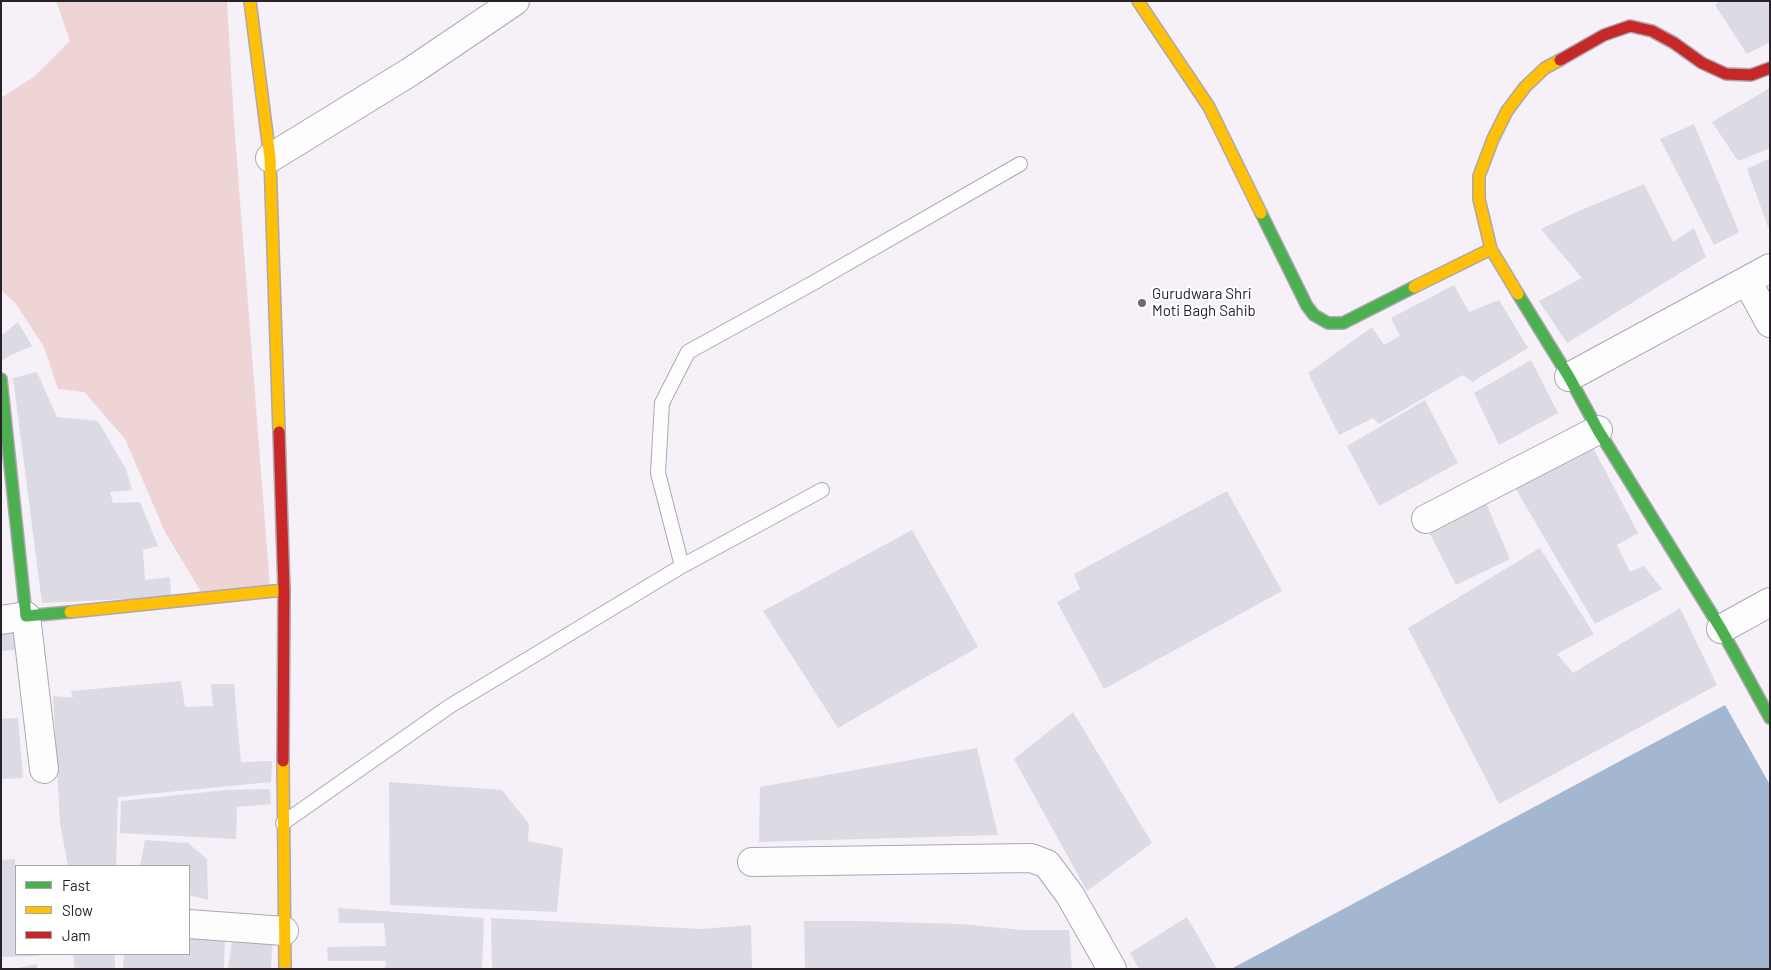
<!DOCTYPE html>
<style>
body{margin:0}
#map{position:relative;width:1771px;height:970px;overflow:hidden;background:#f6f0f8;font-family:Barlow,sans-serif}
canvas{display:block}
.frame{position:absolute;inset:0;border:2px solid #28212a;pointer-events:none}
.legend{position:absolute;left:15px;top:865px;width:175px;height:90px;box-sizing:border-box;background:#fff;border:1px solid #a9a6aa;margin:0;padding:6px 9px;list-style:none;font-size:15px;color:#28212a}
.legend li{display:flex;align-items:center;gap:10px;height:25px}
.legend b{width:25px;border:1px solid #a9a6aa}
</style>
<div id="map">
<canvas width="1771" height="970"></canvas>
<div class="frame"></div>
<ul class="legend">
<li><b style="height:6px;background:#4caf50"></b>Fast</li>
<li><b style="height:6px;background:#ffc107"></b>Slow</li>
<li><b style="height:6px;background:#c62828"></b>Jam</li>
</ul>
</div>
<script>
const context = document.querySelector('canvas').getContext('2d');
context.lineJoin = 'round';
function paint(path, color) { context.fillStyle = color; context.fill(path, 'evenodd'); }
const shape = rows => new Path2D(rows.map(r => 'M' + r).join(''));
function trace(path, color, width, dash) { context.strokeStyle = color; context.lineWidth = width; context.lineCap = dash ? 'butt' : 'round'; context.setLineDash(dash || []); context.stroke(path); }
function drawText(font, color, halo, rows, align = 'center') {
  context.font = font + ' Barlow,sans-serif'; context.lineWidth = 4; context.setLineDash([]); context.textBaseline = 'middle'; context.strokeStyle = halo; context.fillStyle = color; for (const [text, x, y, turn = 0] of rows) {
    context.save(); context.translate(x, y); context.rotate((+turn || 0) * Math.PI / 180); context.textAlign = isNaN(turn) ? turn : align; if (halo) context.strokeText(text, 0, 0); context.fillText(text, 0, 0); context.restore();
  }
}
paint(shape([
 [56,1,227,1,234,123,270,587,204,597,165,532,125,439,84,392,58,389,44,347,16,304,1,290,1,98,35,76,70,41]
]), '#efd4d6');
paint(shape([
 [1725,705,1770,785,1770,969,1231,969]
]), '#a4b7d0');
paint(shape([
 [1720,1,1770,1,1770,42,1747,54,1715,5],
 [1770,88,1770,148,1738,161,1712,122],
 [1694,124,1739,232,1714,245,1660,139],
 [1770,158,1770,226,1768,227,1747,169],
 [1644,184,1673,242,1694,228,1706,257,1567,343,1539,301,1582,278,1541,229,1581,210],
 [1454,285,1469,312,1499,300,1528,348,1472,382,1463,375,1379,424,1373,418,1339,435,1308,373,1372,327,1384,345,1400,336,1391,318],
 [18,322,32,346,11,355,1,361,1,336],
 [1531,360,1558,413,1499,445,1474,393],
 [37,372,57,417,98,421,126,469,132,490,110,492,113,503,140,502,158,546,143,550,145,580,170,577,171,597,42,603,13,378],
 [1425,400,1458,463,1379,506,1347,446],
 [1590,442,1638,533,1617,545,1630,572,1644,566,1662,589,1595,624,1514,486],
 [1227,491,1282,591,1104,689,1057,602,1080,589,1074,574],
 [1483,496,1510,559,1456,585,1428,530],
 [912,530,978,647,838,728,763,611],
 [1540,548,1594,634,1557,654,1573,673,1680,608,1717,685,1499,804,1408,628],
 [17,631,16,650,1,651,1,632],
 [181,681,185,707,213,706,211,684,234,684,241,762,272,761,271,782,118,797,116,866,68,866,60,823,53,696,73,698,71,691],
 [1073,712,1152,843,1087,891,1014,759],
 [18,718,23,778,1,779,1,719],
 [977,748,998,835,759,842,760,787],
 [389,782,502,790,529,824,528,841,563,848,557,912,390,905],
 [270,789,271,804,237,807,236,839,120,833,121,801,226,790],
 [145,840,188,843,207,859,208,900,189,895,189,866,140,866],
 [15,859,16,954,39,954,39,956,1,957,1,860],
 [338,908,484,918,482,969,385,969,386,961,328,961,327,947,386,946,384,923,339,923],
 [1187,917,1217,969,1139,969,1130,953],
 [491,918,701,929,751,925,752,969,492,969],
 [804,921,856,921,961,924,1022,930,1069,930,1072,969,805,969],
 [189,929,225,931,224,969,123,969,124,954,189,954],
 [233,934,273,936,271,969,228,969],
 [73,954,115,954,115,969,75,969],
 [37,964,37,969,18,969,18,968]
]), '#dcdae3');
const lane = shape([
 [682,566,658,473,662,403,688,352,813,283,1020,164],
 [283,823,450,706,682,566,822,490]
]);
const street = shape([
 [270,158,410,72,515,1],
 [1747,281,1770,323],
 [1569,377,1770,268],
 [1426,519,1598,430],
 [1,620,26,616,44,769],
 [1721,629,1770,602],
 [752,862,1031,858,1047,864,1070,895,1112,969],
 [189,924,284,931]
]);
const fast = shape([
 [1261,213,1307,306,1314,315,1328,323,1343,323,1414,287],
 [1518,294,1569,377,1598,430,1721,629,1770,718],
 [1,379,26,616,70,612]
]);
const slow = shape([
 [250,1,270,158,279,432],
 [1138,1,1209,107,1261,213],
 [1414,287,1491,249],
 [1518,294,1491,249,1479,199,1479,176,1493,139,1507,111,1525,87,1545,68,1560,60],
 [70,612,284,590],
 [283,761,285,969]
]);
const jam = shape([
 [1560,60,1604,35,1630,26,1652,31,1674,43,1702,63,1726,74,1751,75,1770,68],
 [279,432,284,590,283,761]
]);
trace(lane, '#ada7af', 16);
trace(street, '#ada7af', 30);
trace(fast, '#ada7af', 14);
trace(slow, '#ada7af', 14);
trace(jam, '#ada7af', 14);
trace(lane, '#fefdfe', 14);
trace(street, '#fefdfe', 28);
trace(fast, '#4caf50', 11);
trace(slow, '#ffc107', 11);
trace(jam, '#c62828', 11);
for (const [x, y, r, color] of [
 [1142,303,5,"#706972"]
]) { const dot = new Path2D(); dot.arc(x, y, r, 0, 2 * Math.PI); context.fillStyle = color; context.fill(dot); trace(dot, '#fff', 2); }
drawText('15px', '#28212a', '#fff', [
 ["Gurudwara Shri",1152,294],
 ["Moti Bagh Sahib",1152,311]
], 'left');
</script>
